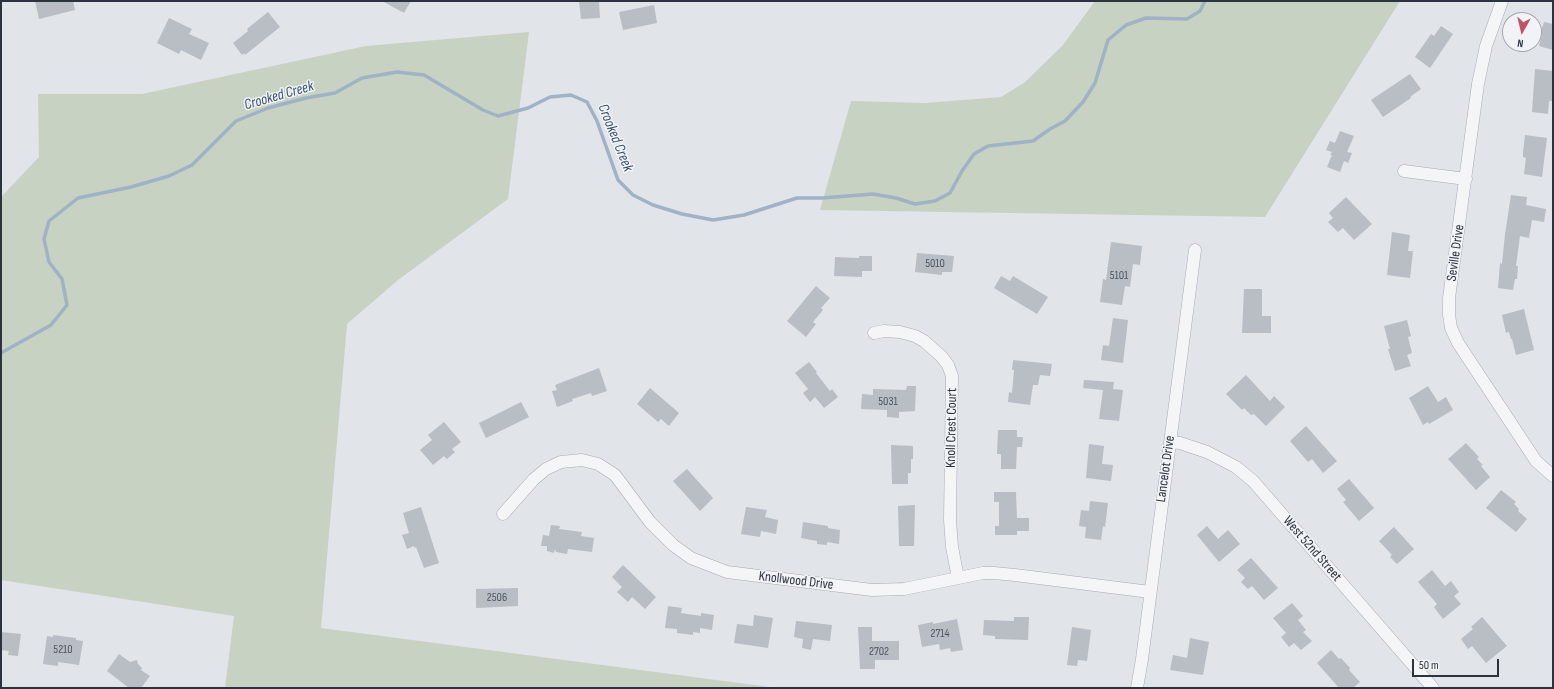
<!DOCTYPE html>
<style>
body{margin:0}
#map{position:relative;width:1554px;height:689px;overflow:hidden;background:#e1e4e9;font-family:"Sofia Sans Condensed",sans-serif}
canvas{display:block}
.frame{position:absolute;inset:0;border:2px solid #2b333f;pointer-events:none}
.north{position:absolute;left:1502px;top:12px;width:40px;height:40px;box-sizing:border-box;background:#f1f3f6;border:1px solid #a2a6ad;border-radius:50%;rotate:188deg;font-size:11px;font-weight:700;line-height:16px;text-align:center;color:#2b333f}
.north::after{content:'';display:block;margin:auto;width:14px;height:18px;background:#c25265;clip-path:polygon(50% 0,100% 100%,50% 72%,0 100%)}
.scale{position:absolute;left:1412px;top:659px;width:87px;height:18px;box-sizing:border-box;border:2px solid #2b333f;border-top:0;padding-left:5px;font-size:12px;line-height:14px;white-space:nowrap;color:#2b333f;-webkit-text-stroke:3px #f1f3f6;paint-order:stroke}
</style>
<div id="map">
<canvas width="1554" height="689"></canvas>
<div class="frame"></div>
<div class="north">N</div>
<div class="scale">50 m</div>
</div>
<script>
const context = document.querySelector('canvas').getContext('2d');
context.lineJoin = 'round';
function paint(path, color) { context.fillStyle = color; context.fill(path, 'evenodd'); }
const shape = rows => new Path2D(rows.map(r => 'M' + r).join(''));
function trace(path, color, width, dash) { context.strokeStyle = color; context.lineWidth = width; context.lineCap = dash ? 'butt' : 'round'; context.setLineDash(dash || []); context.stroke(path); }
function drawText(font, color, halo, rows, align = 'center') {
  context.font = font + ' "Sofia Sans Condensed",sans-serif'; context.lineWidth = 3; context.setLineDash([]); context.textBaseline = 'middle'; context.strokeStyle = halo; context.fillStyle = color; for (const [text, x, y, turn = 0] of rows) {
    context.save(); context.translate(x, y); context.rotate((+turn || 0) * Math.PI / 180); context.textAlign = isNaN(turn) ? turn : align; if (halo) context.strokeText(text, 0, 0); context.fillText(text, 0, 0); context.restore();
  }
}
paint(shape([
 [1095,1,1400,1,1265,217,820,210,851,101,925,103,1001,97,1024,83,1063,45],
 [529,32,508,199,398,280,347,324,321,628,777,688,225,688,234,616,1,580,1,197,39,157,38,94,142,94,366,46]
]), '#c7d2c3');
trace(shape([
 [1,353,51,325,67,305,62,279,49,262,44,239,49,221,78,198,131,187,169,176,192,165,236,121,268,108,306,98,335,93,362,78,397,72,424,75,483,110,498,116,528,108,550,97,571,95,587,102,597,121,618,180,633,195,653,205,682,214,713,220,744,215,797,198,822,198,873,194,896,198,915,204,935,201,950,193,962,171,974,154,988,146,1033,141,1050,129,1065,121,1083,102,1095,83,1108,40,1126,25,1146,18,1187,19,1200,11,1205,1]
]), '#a0b2c5', 3.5);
paint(shape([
 [35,1,73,1,75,10,39,19],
 [382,1,411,1,404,13],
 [579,1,599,1,600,18,581,19],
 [654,5,657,23,623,30,619,12],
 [268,12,280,27,245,55,244,53,242,55,233,43,248,31,247,29],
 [169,18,192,29,189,34,209,43,201,60,181,50,179,54,157,43],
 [1544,22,1553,24,1553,50,1539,46,1542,35,1540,34],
 [1441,26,1453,34,1430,68,1415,57,1431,34,1434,36],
 [1535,69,1553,71,1552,92,1553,93,1553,101,1549,101,1548,114,1532,112],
 [1410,74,1421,89,1410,97,1411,98,1383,117,1371,100],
 [1340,131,1354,136,1347,152,1352,153,1348,163,1344,161,1340,172,1327,167,1332,155,1330,155,1332,152,1326,150,1330,141,1335,143],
 [1525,135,1547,138,1542,177,1524,174,1526,158,1523,157,1523,152],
 [1511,195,1527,197,1526,205,1546,209,1544,222,1532,220,1529,238,1520,236,1516,266,1518,266,1517,279,1515,279,1513,290,1498,288,1500,263,1502,264,1505,234],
 [1346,197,1372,224,1354,240,1343,228,1338,232,1328,222,1333,218,1329,213],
 [1392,232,1410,235,1408,251,1413,251,1410,278,1387,275],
 [1111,242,1142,246,1140,265,1133,264,1130,287,1125,286,1122,305,1100,302,1103,279,1106,280],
 [917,253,954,256,952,272,942,272,942,275,915,272],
 [859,256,872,256,872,271,862,271,862,277,834,276,835,257,859,258],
 [1001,276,1010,281,1013,276,1048,297,1037,314,994,288],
 [816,286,830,298,821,308,823,310,813,322,816,324,806,337,787,321],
 [1244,289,1262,289,1262,316,1271,316,1271,333,1242,333],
 [1524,309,1534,350,1516,355,1512,339,1511,339,1509,332,1506,333,1502,315],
 [1113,318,1128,320,1123,363,1101,360,1103,345,1109,346],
 [1407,320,1411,336,1408,337,1412,353,1407,355,1411,366,1395,371,1388,349,1390,349,1384,326],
 [1013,360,1052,364,1050,376,1040,375,1038,385,1033,385,1030,405,1008,402,1009,392,1012,393,1014,370,1012,370],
 [809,362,817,372,816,373,830,391,832,389,838,397,824,408,815,397,810,402,803,393,808,389,795,373],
 [599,368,607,391,592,396,591,393,572,399,573,401,557,407,552,391,557,390,555,385],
 [1246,375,1270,401,1274,396,1285,407,1266,426,1254,414,1251,415,1244,408,1242,410,1226,394],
 [1084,380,1114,382,1113,389,1123,390,1119,421,1099,419,1103,390,1083,388],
 [907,386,916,386,915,411,899,412,899,418,887,417,887,410,861,409,862,394,873,395,873,389,906,390],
 [1428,386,1438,402,1446,397,1453,410,1429,424,1428,422,1423,425,1409,398],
 [650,388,679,413,669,426,661,419,658,422,637,404],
 [521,402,529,417,486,438,479,423],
 [444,422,461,442,452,449,455,452,447,459,444,456,433,465,420,450,432,440,428,435],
 [1306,426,1337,461,1323,473,1312,459,1308,462,1290,441],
 [998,430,1017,430,1017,437,1023,437,1022,447,1017,447,1016,469,1001,469,1001,454,997,454],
 [1466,443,1479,457,1477,459,1483,465,1481,466,1490,477,1476,490,1448,459],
 [1089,444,1104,446,1102,464,1113,465,1111,481,1086,478],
 [891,445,913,446,913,459,911,459,911,473,908,473,908,484,892,484],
 [687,469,713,498,700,511,673,481],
 [1349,479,1374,508,1359,521,1343,502,1346,500,1337,489],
 [1501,490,1516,502,1514,504,1519,509,1518,511,1527,519,1516,532,1486,508],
 [994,492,1016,492,1017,518,1029,518,1029,531,1017,531,1017,535,995,535,995,526,999,526,999,502,994,502],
 [1090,501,1108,503,1105,527,1103,526,1101,540,1085,538,1086,527,1079,526,1081,510,1089,511],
 [915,505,914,546,899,546,898,506],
 [421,507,439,563,424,568,416,547,414,548,414,546,407,549,402,535,409,533,403,513],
 [746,507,767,510,765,517,778,520,776,534,761,531,760,537,741,534],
 [803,522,828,526,828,528,840,530,839,544,827,542,827,545,817,544,817,541,801,538],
 [551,525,560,526,559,529,582,532,581,536,594,538,592,552,568,549,567,554,556,552,555,549,554,553,547,551,547,546,541,546,543,535,549,536],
 [1207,526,1218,539,1228,530,1240,544,1219,562,1197,535],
 [1394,527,1414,549,1397,564,1390,557,1392,555,1379,541],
 [1251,558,1278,588,1264,600,1252,586,1248,589,1241,582,1245,578,1237,570],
 [623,565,656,597,645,609,632,597,628,602,617,592,622,587,612,577],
 [1432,570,1445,586,1451,581,1459,592,1454,596,1461,604,1443,619,1434,607,1437,604,1418,582],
 [518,588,518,606,476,608,476,589],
 [1292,603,1303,616,1298,620,1306,630,1303,632,1312,641,1301,650,1294,643,1289,647,1281,637,1286,633,1273,618],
 [668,606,682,608,681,613,701,616,701,613,714,615,712,630,700,628,700,633,693,632,693,635,677,633,677,629,665,628],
 [754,615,773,618,768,648,734,643,737,624,753,626],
 [1014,617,1029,617,1028,640,995,639,995,636,983,635,984,620,1014,621],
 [1482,617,1507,646,1486,663,1472,646,1468,649,1461,639,1473,629,1471,627],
 [957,619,963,650,951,652,950,648,940,650,939,644,922,647,918,625,933,622,933,624],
 [796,621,832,625,830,641,813,639,811,650,802,648,803,639,794,637],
 [858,627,872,627,872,641,899,641,899,660,875,660,875,669,860,669],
 [1072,627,1091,630,1087,661,1078,660,1077,666,1067,665],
 [1,632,21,634,18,656,8,655,9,651,1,650],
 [53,635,76,638,76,640,83,641,79,665,58,662,58,666,43,664,47,636,53,637],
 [1190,638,1209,642,1203,675,1170,670,1173,655,1187,658],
 [1331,650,1339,659,1341,658,1350,668,1349,670,1360,682,1353,688,1339,688,1317,663],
 [119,654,130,662,137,660,138,664,142,668,141,670,150,676,141,688,129,688,107,671]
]), '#b9bec5');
const minor = shape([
 [1502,1,1486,46,1478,84,1449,298,1449,315,1451,328,1458,343,1536,461,1553,476],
 [1404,171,1466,179],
 [874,333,884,331,900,332,915,336,924,341,941,356,948,365,952,376,950,520,952,547,958,578],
 [1170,442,1180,443,1207,452,1236,467,1253,481,1433,688],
 [503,514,534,479,546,469,561,462,582,460,598,464,615,475,650,522,673,545,691,558,727,572,872,590,904,589,983,573,994,573,1015,575,1150,592],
 [1137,688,1142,659,1195,250]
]);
trace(minor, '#a7abb3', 13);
trace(minor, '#f4f5f7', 12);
drawText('12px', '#4e5660', null, [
 ["5010",935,264],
 ["5101",1119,276],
 ["5031",888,402],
 ["2506",497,598],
 ["2714",940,634],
 ["5210",63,650],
 ["2702",879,652]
]);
drawText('14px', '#2b333f', '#f1f3f6', [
 ["Seville Drive",1456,253,-82],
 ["Knoll Crest Court",952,428,-89],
 ["Lancelot Drive",1166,469,-82],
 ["West 52nd Street",1312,549,49],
 ["Knollwood Drive",796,581,7]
]);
drawText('italic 15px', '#39526f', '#f1f3f6', [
 ["Crooked Creek",279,96,-16],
 ["Crooked Creek",615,138,68]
]);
</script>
